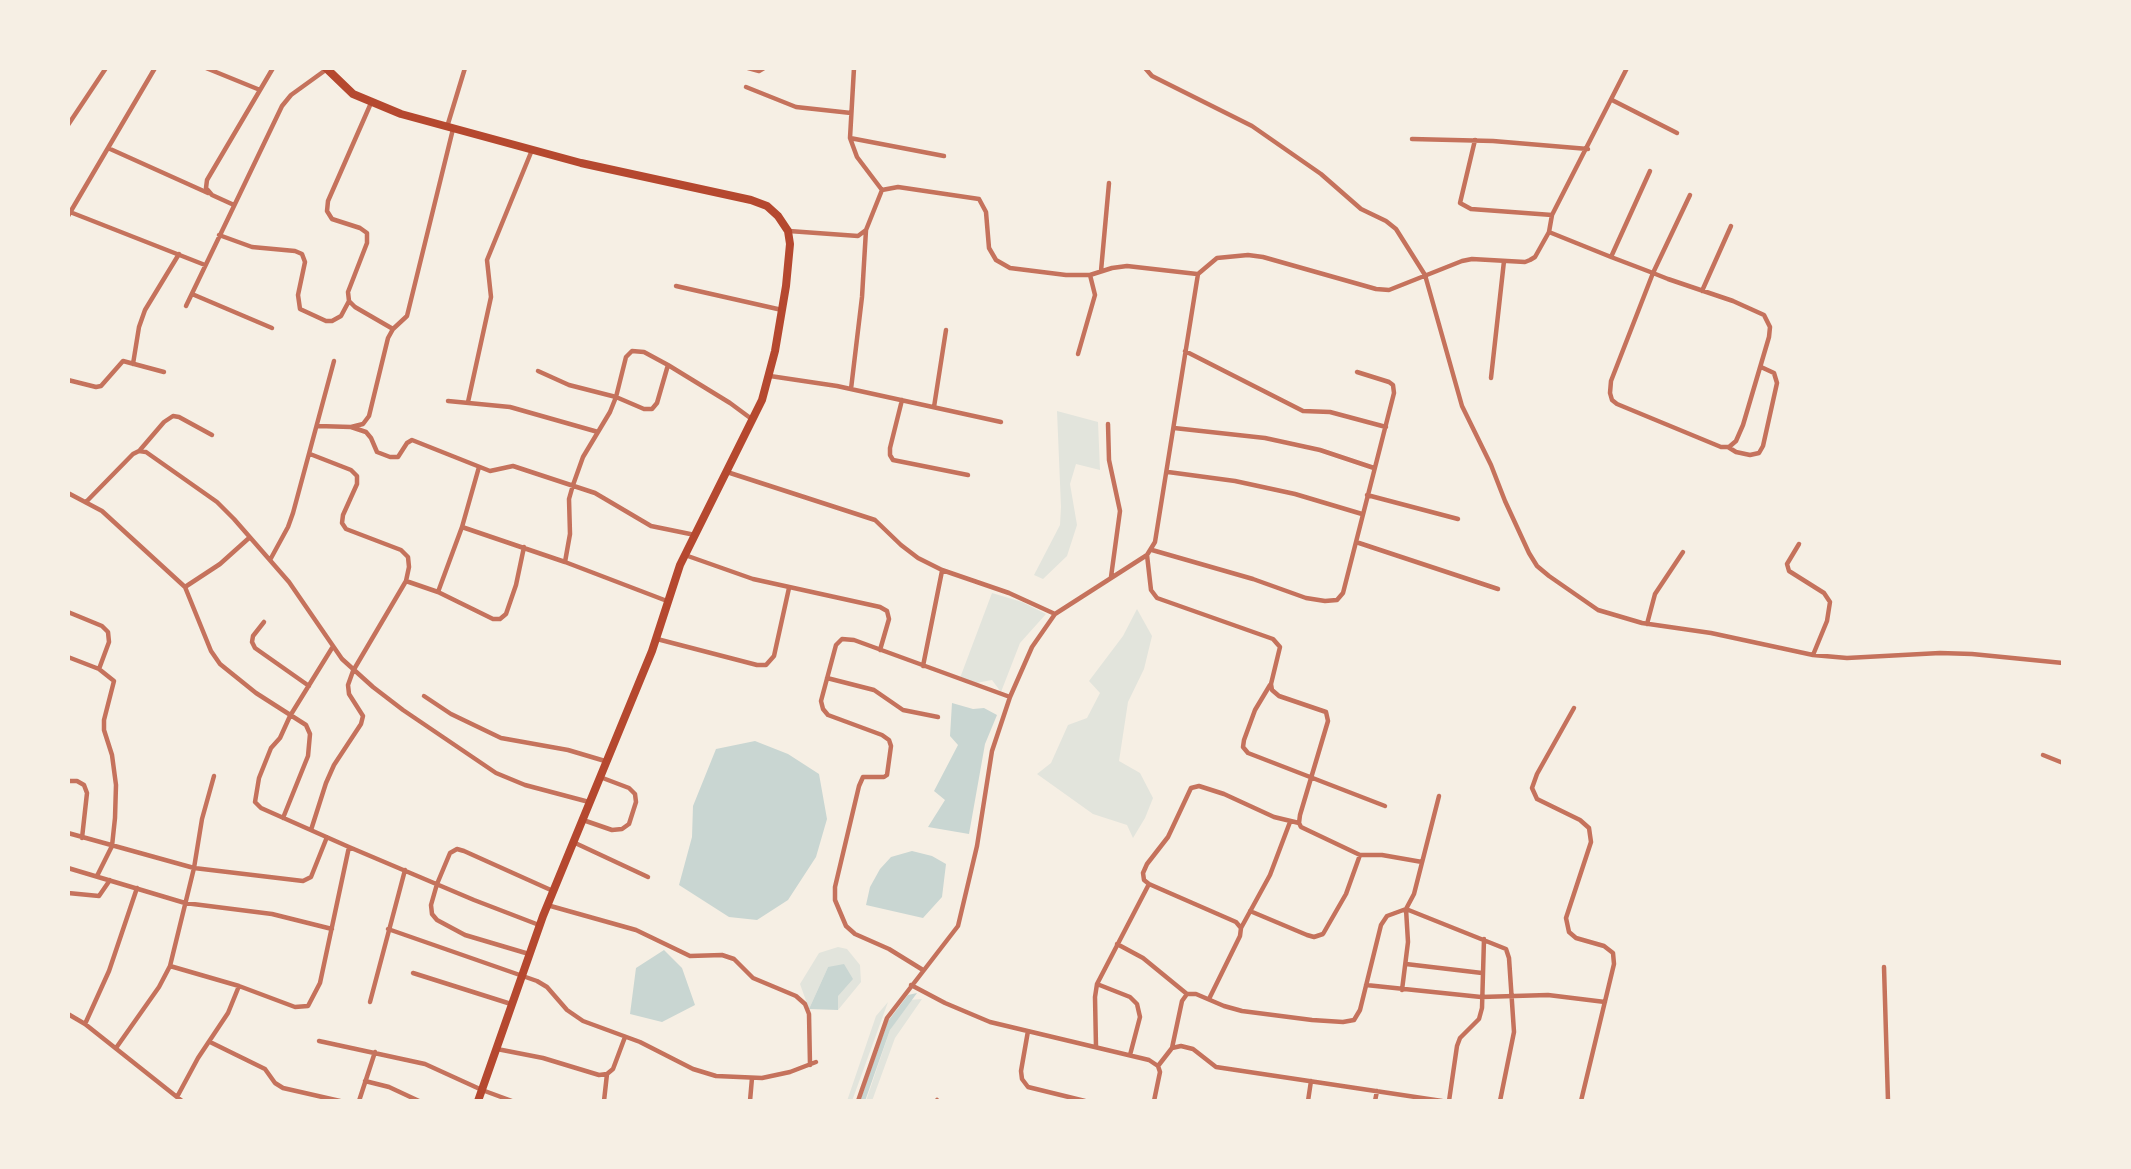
<!DOCTYPE html>
<style>
body{margin:0}
#map{position:relative;width:2131px;height:1169px;overflow:hidden;background:#f6efe4;font-family:Montserrat,sans-serif}
canvas{display:block}
.frame{position:absolute;inset:0;border:70px solid #f6efe4;pointer-events:none}
</style>
<div id="map">
<canvas width="2131" height="1169"></canvas>
<div class="frame"></div>
</div>
<script>
const context = document.querySelector('canvas').getContext('2d');
context.lineJoin = 'round';
function paint(path, color) { context.fillStyle = color; context.fill(path, 'evenodd'); }
const shape = rows => new Path2D(rows.map(r => 'M' + r).join(''));
function trace(path, color, width, dash) { context.strokeStyle = color; context.lineWidth = width; context.lineCap = dash ? 'butt' : 'round'; context.setLineDash(dash || []); context.stroke(path); }
paint(shape([
 [1057,411,1098,422,1100,470,1076,464,1070,484,1077,525,1067,556,1043,579,1034,575,1060,525,1061,507],
 [992,593,1022,602,1046,614,1020,643,1001,692,992,680,976,683,960,678],
 [1137,609,1152,636,1144,669,1128,702,1119,761,1140,773,1153,798,1145,818,1133,838,1127,825,1093,814,1037,774,1051,763,1068,725,1087,718,1100,693,1089,681,1123,636],
 [838,947,847,949,860,965,861,982,838,1010,838,996,828,967,809,1009,800,984,819,953],
 [922,999,895,1038,872,1101,866,1101,890,1030,909,1000],
 [888,1002,852,1101,847,1101,876,1016]
]), '#e2e4dc');
paint(shape([
 [952,703,973,709,984,708,997,715,985,744,969,834,928,827,945,800,934,791,958,745,950,736],
 [755,741,788,754,819,774,827,819,816,857,788,900,757,920,729,917,679,885,692,837,693,806,716,749],
 [912,851,932,856,946,864,942,897,923,918,866,905,870,887,880,869,891,857],
 [664,950,682,968,695,1005,662,1022,630,1014,636,968],
 [844,964,853,979,838,996,838,1010,809,1009,828,967],
 [917,993,890,1030,865,1101,860,1101,888,1021,908,995]
]), '#c9d6d2');
trace(shape([
 [206,68,260,90],
 [748,68,759,71,764,68],
 [854,68,850,138,857,157,882,190],
 [1145,68,1152,76,1252,126,1321,174,1361,209,1386,221,1396,229,1425,275,1462,406,1491,465,1505,501,1529,553,1537,566,1549,576,1598,610,1642,623,1711,633,1813,655,1847,658,1940,653,1972,654,2063,663],
 [746,87,796,107,851,113],
 [1612,100,1677,133],
 [371,103,328,201,327,211,332,219,360,228,367,233,367,243,348,292,349,301,355,307,393,329],
 [68,125,106,68],
 [447,127,465,68],
 [850,138,944,156],
 [1412,139,1493,141,1588,149],
 [1475,140,1460,203,1471,209,1552,215],
 [108,148,208,193],
 [234,205,212,195,206,188,207,180,273,68],
 [70,212,205,265],
 [68,216,155,68],
 [789,231,858,236,866,230,882,190,898,187,979,199,986,212,989,248,996,260,1010,268,1066,275,1090,275,1112,268,1127,266,1197,274],
 [1549,232,1611,257,1653,273,1668,279,1733,301,1764,315,1770,327,1769,337,1743,425,1736,441,1729,447,1721,447,1617,404,1612,400,1610,393,1611,381,1653,273,1690,195],
 [219,235,252,247,295,251,302,254,305,262,298,295,300,309,326,321,332,321,341,316,349,301],
 [1611,257,1650,171],
 [1101,271,1109,183],
 [676,286,782,310],
 [1702,291,1731,226],
 [192,294,272,328],
 [186,306,282,106,291,95,327,69],
 [1185,351,1303,411,1330,412,1386,427],
 [1078,354,1095,295,1090,275],
 [133,364,139,327,145,310,179,254],
 [538,371,569,385,616,397,644,409,652,409,657,403,668,365],
 [770,376,837,386,1001,422],
 [1491,378,1504,261],
 [68,380,96,387,101,386,123,361,164,372],
 [851,389,862,297,866,230],
 [902,400,890,448,890,455,893,460,968,475],
 [448,401,510,407,598,432],
 [468,402,491,297,487,260,532,150],
 [934,407,946,330],
 [1108,424,1109,460,1120,511,1111,577],
 [318,426,351,427,363,424,369,416,388,338,393,329,407,316,453,129],
 [351,427,366,432,371,438,377,452,390,457,398,457,407,443,412,440,490,471,513,466,595,493,651,526,695,535],
 [1174,428,1265,438,1320,450,1374,468],
 [1728,447,1736,452,1750,455,1759,453,1763,446,1777,383,1774,373,1761,367],
 [140,450,164,422,173,416,179,417,212,435],
 [310,454,351,470,357,476,357,484,343,515,342,523,346,529,401,550,408,557,409,567,406,581,353,671,348,685,349,694,363,716,361,724,334,765,326,783,311,830],
 [727,472,875,520,901,545,918,558,942,570,1009,593,1055,614],
 [1168,472,1235,481,1295,494,1362,514],
 [68,493,102,511,185,587,211,651,220,664,256,693,306,725,310,734,308,756,283,818],
 [1367,495,1458,519],
 [86,502,133,454,139,451,146,452,217,502,234,519,289,582,342,659,373,687,403,710,496,773,525,785,589,802],
 [462,527,565,562,667,601],
 [1356,542,1498,589],
 [1799,544,1787,564,1789,571,1824,593,1830,602,1827,621,1813,655],
 [1152,550,1253,579,1306,598,1325,601,1337,600,1343,593,1394,393,1393,385,1389,382,1357,372],
 [685,555,753,579,880,607,887,611,889,619,880,650],
 [1147,555,1151,590,1157,598,1273,639,1280,647,1271,684,1272,690,1279,696,1326,712,1328,721,1300,815,1299,823,1301,827,1360,855,1382,855,1422,862],
 [270,560,288,527,293,513,334,361],
 [565,562,570,534,569,499,573,485,583,457,610,412,616,397,626,357,632,351,644,352,668,365,730,403,753,420],
 [406,581,438,592,493,619,500,619,506,614,516,585,524,547],
 [185,587,220,564,249,538],
 [438,592,462,527,479,467],
 [68,612,102,626,108,632,109,642,99,669],
 [264,622,253,636,252,642,255,648,309,686],
 [1647,624,1655,594,1683,552],
 [657,639,757,665,766,665,774,656,789,588],
 [332,648,290,716,280,738,271,748,259,778,255,802,261,808,349,847,474,900,539,925],
 [68,657,99,669,114,681,104,720,104,730,112,755,116,785,115,818,112,846,97,876],
 [923,666,942,571],
 [827,678,874,690,903,710,938,717],
 [1270,685,1255,710,1244,740,1243,747,1248,753,1385,806],
 [424,696,451,714,501,738,568,750,605,761],
 [1574,708,1537,774,1532,788,1537,799,1580,820,1589,828,1591,842,1566,918,1569,932,1576,938,1604,946,1613,953,1614,964,1581,1101],
 [2043,755,2063,763],
 [68,781,77,781,84,785,87,793,82,838],
 [583,820,612,830,622,829,629,824,636,802,635,794,629,788,600,777],
 [68,833,194,868,303,881,311,877,327,837],
 [573,842,648,877],
 [68,868,185,903,272,914,332,929],
 [68,893,99,896,110,880],
 [547,905,636,930,690,956,722,955,734,959,753,978,796,996,805,1004,809,1014,810,1065],
 [1250,911,1307,935,1314,937,1323,934,1346,894,1360,855],
 [1241,928,1270,875,1290,822],
 [388,929,537,981,547,987,567,1010,583,1021,640,1042,693,1069,716,1076,762,1078,790,1072,816,1062],
 [1117,944,1143,958,1187,994],
 [529,954,465,935,437,920,432,914,431,905,437,884,450,853,457,849,464,851,553,891],
 [1406,964,1482,973],
 [170,966,239,986,295,1007,308,1006,320,983,349,847],
 [1884,967,1888,1101],
 [923,970,889,949,855,934,846,926,835,900,835,887,859,786,863,777,884,777,887,775,891,746,889,740,882,735,828,715,823,709,821,701,836,645,842,639,854,640,1010,697],
 [413,973,511,1004],
 [1097,984,1130,997,1137,1004,1140,1017,1130,1055],
 [911,985,945,1003,990,1022,1149,1060,1158,1066,1160,1072,1154,1101],
 [1366,985,1481,997,1548,995,1605,1002],
 [1402,990,1408,942,1406,909,1506,949,1509,958,1514,1032,1500,1101],
 [1209,999,1240,936,1241,928,1236,922,1149,884,1144,880,1143,873,1147,864,1168,837,1191,788,1199,786,1224,794,1274,817,1299,823],
 [370,1002,405,870],
 [68,1014,85,1024,182,1101],
 [85,1024,109,971,137,888],
 [1028,1031,1021,1071,1022,1079,1028,1087,1085,1101],
 [319,1041,425,1064,482,1090,512,1101],
 [210,1042,265,1069,275,1083,283,1088,340,1101],
 [1096,1047,1095,997,1097,984,1149,884],
 [116,1048,159,987,170,966,194,868,202,819,214,776],
 [1172,1048,1182,1001,1187,994,1196,994,1224,1006,1242,1011,1312,1020,1343,1022,1354,1020,1360,1010,1381,925,1387,916,1406,909,1414,894,1439,796],
 [497,1049,543,1058,599,1075,607,1074,613,1069,625,1037],
 [1158,1066,1172,1048,1181,1046,1193,1049,1216,1067,1442,1101],
 [365,1081,389,1087,419,1101],
 [177,1097,198,1058,228,1013,239,986],
 [937,1100,938,1101],
 [359,1101,375,1052],
 [604,1101,607,1074],
 [750,1101,752,1078],
 [858,1101,887,1018,958,926,977,846,992,751,1010,697,1032,647,1055,614,1147,555,1155,542,1198,274,1217,258,1248,255,1263,257,1376,289,1389,290,1462,261,1472,259,1525,262,1530,260,1535,257,1549,232,1552,215,1627,68],
 [1308,1101,1311,1081],
 [1375,1101,1377,1091],
 [1449,1101,1457,1046,1460,1038,1479,1019,1482,1008,1484,939]
]), '#c5725c', 4.5);
trace(shape([
 [326,68,353,94,401,114,581,163,751,200,767,206,778,216,788,231,790,244,786,286,775,351,762,400,680,565,652,651,543,916,478,1101]
]), '#b5482f', 8);
</script>
